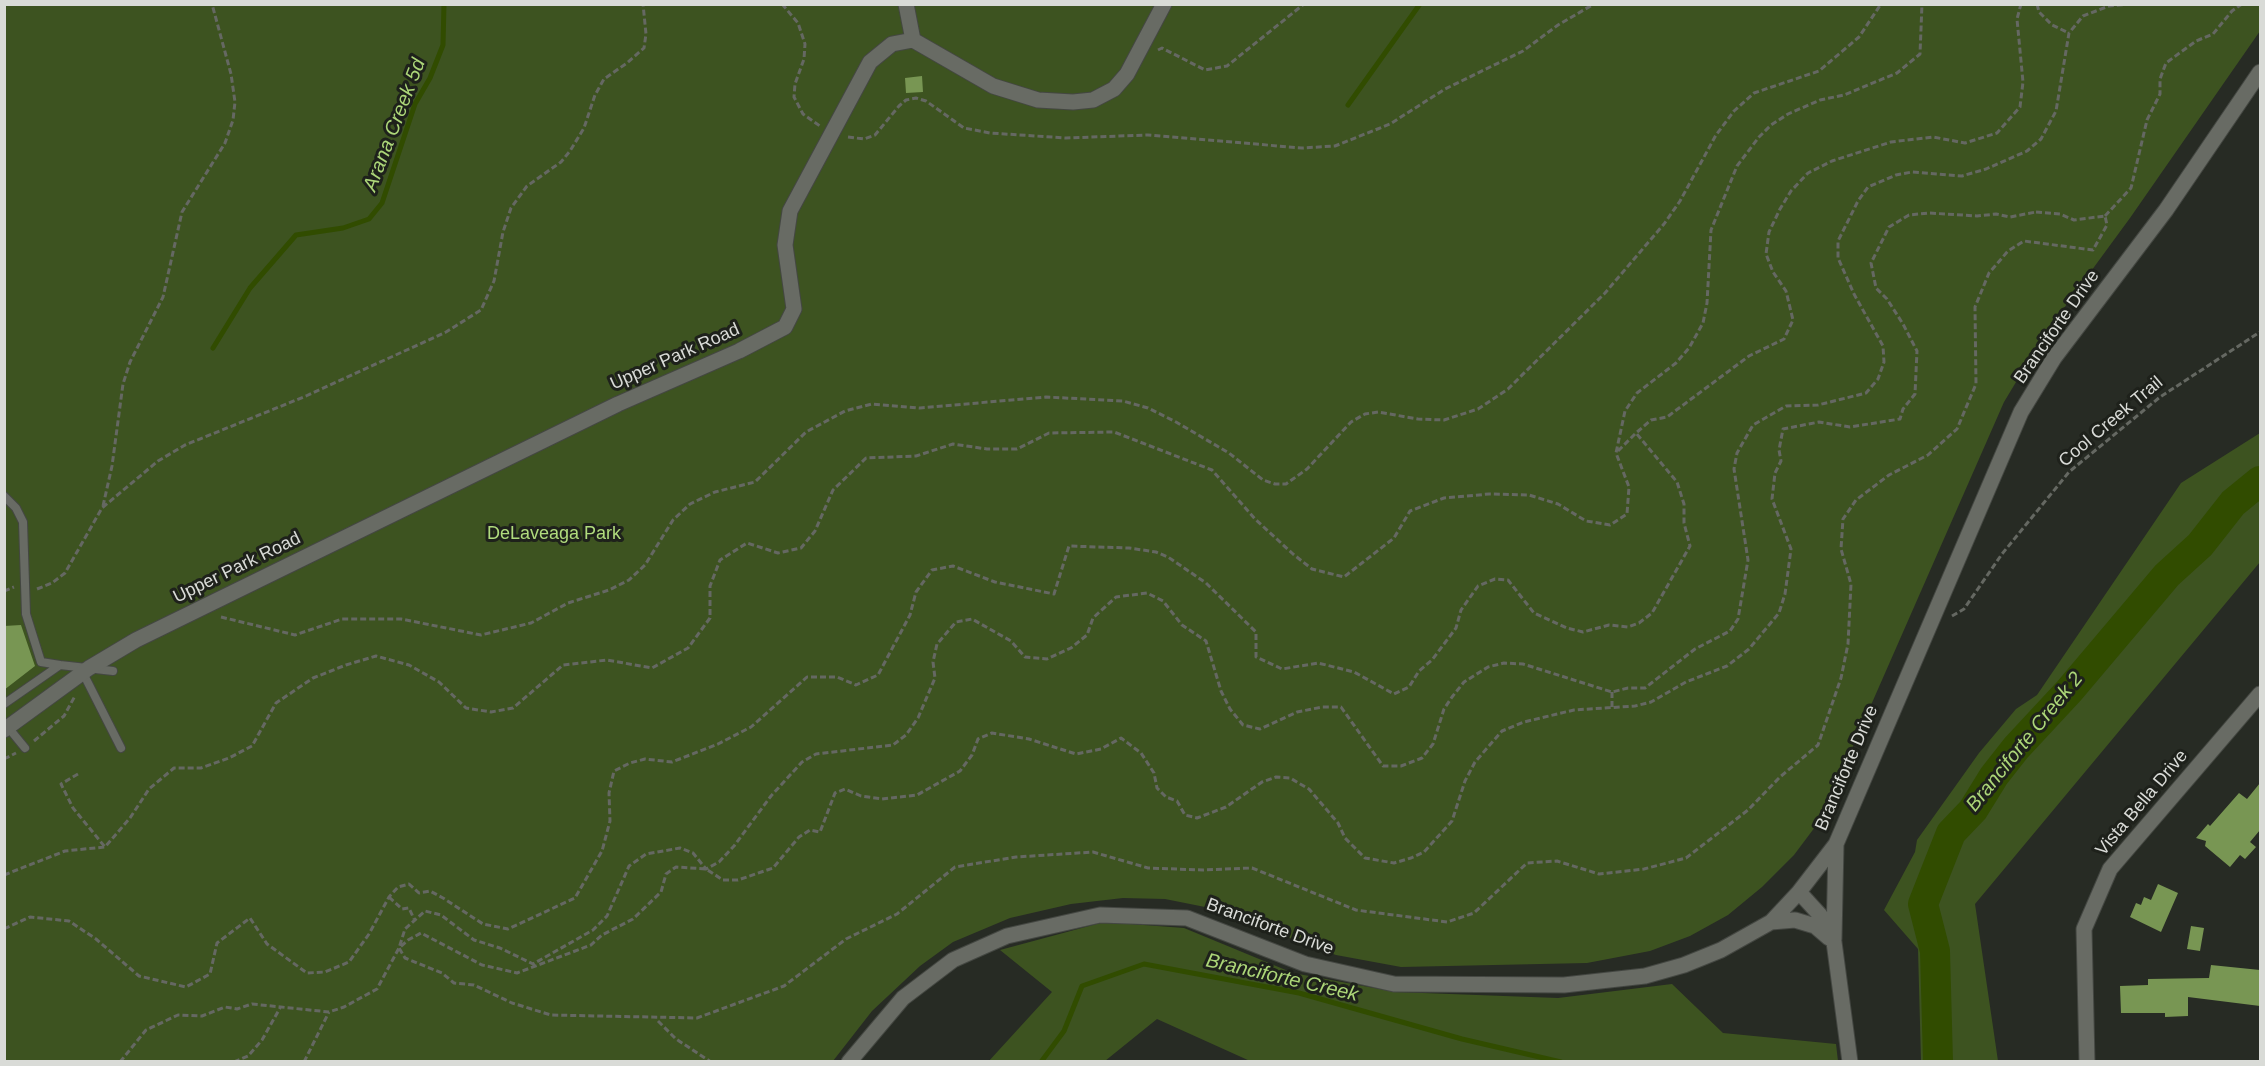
<!DOCTYPE html>
<style>
body{margin:0}
#map{position:relative;width:2265px;height:1066px;overflow:hidden;background:#272b24;font-family:Helvetica,sans-serif}
canvas{display:block}
.frame{position:absolute;inset:0;border:6px solid #d9dbd7;pointer-events:none}
</style>
<div id="map">
<canvas width="2265" height="1066"></canvas>
<div class="frame"></div>
</div>
<script>
const context = document.querySelector('canvas').getContext('2d');
context.lineJoin = 'round';
function paint(path, color) { context.fillStyle = color; context.fill(path, 'evenodd'); }
const shape = rows => new Path2D(rows.map(r => 'M' + r).join(''));
function trace(path, color, width, dash) { context.strokeStyle = color; context.lineWidth = width; context.lineCap = dash ? 'butt' : 'round'; context.setLineDash(dash || []); context.stroke(path); }
function drawText(font, color, halo, rows, align = 'center') {
  context.font = font + ' Helvetica,sans-serif'; context.lineWidth = 6; context.setLineDash([]); context.textBaseline = 'middle'; context.strokeStyle = halo; context.fillStyle = color; for (const [text, x, y, turn = 0] of rows) {
    context.save(); context.translate(x, y); context.rotate((+turn || 0) * Math.PI / 180); context.textAlign = isNaN(turn) ? turn : align; if (halo) context.strokeText(text, 0, 0); context.fillText(text, 0, 0); context.restore();
  }
}
paint(shape([
 [5,5,2260,5,2260,31,2130,218,2045,334,2004,402,1821,819,1794,855,1762,887,1728,915,1690,936,1650,951,1587,963,1401,967,1336,955,1205,907,1165,899,1123,898,1071,904,1010,918,953,942,920,966,872,1011,833,1061,5,1062],
 [2260,433,2260,562,1975,904,1998,1061,1921,1061,1918,949,1884,910,1915,852,1917,840,1979,753,2016,709,2037,695,2181,483],
 [1104,922,1184,928,1293,973,1396,992,1558,998,1672,984,1723,1033,1836,1044,1838,1061,1250,1061,1157,1019,1105,1061,988,1062,1052,992,1000,950]
]), '#3d5320');
trace(shape([
 [1348,105,1420,4],
 [213,348,250,288,296,235,343,228,369,219,382,203,415,104,430,78,443,45,444,4],
 [1041,1062,1064,1031,1082,986,1144,964,1299,993,1462,1039,1561,1062]
]), '#314c00', 5);
trace(shape([
 [1938,1062,1935,951,1923,904,1951,833,1973,810,1994,776,2016,748,2069,691,2167,575,2200,545,2233,503,2260,481]
]), '#314c00', 30);
paint(shape([
 [922,76,923,92,906,93,905,78],
 [21,625,35,666,4,690,4,626],
 [2260,783,2260,830,2250,842,2256,847,2245,859,2240,855,2230,867,2205,846,2206,841,2196,838,2208,824,2210,826,2239,793,2247,799],
 [2158,884,2178,893,2161,932,2130,917,2136,903,2141,905,2144,897,2151,900],
 [2191,926,2204,928,2200,951,2187,949],
 [2211,965,2260,970,2260,1006,2188,997,2188,1016,2165,1017,2165,1013,2121,1013,2120,986,2148,985,2148,979,2209,978]
]), '#789653');
const service = shape([
 [4,496,16,508,23,522,26,614,41,662,60,665,4,704],
 [60,665,113,671],
 [83,673,121,748],
 [7,726,25,748]
]);
const minor = shape([
 [906,4,913,40],
 [4,730,89,668,136,640,618,404,739,351,785,327,794,309,785,245,790,211,870,62,892,44,913,40,993,86,1038,100,1073,102,1093,100,1114,89,1127,74,1164,4],
 [2087,1062,2084,929,2110,869,2260,694]
]);
const tertiary = shape([
 [1799,892,1820,915,1834,942,1850,1062],
 [1771,922,1795,920,1815,926,1829,938],
 [1834,939,1836,844],
 [849,1062,903,998,953,960,1007,936,1100,915,1187,918,1305,964,1394,984,1564,985,1645,976,1684,965,1721,950,1771,922,1799,892,1836,844,2021,412,2054,358,2166,210,2260,72]
]);
trace(service, '#444742', 10);
trace(minor, '#444742', 17);
trace(tertiary, '#444742', 17);
trace(shape([
 [782,4,798,23,805,44,804,59,795,84,794,97,803,114,820,126],
 [2037,4,2039,12,2052,25,2069,33],
 [1158,50,1162,48,1205,70,1227,66,1304,4],
 [848,137,864,139,875,135,899,106,906,100,916,98,926,101,964,128,990,133,1066,138,1148,135,1302,148,1335,146,1390,124,1445,89,1523,51,1558,25,1594,4],
 [2036,212,2060,214,2074,220,2105,216,2107,225,2093,250,2024,241,2008,251,1989,273,1975,307,1976,384,1957,429,1928,455,1889,475,1856,500,1843,519,1841,549,1851,584,1848,644,1841,678,1818,745,1780,777,1748,810,1686,858,1644,869,1599,874,1557,861,1527,863,1474,913,1447,922,1356,910,1252,868,1203,870,1148,868,1093,852,1016,857,955,867,897,914,846,939,784,986,697,1018,551,1015,512,1003,474,985,454,983,442,973,405,958,399,948,408,940,421,933,482,965,517,973,591,945,602,935,633,919,661,892,666,874,676,867,706,869,723,880,738,880,773,868,799,837,810,830,820,832,835,793,845,789,861,796,882,799,917,795,960,771,972,755,978,739,992,733,1029,739,1076,754,1101,749,1121,738,1141,753,1154,773,1157,788,1166,797,1177,801,1185,815,1197,818,1226,807,1262,782,1276,777,1290,778,1309,789,1338,823,1345,838,1365,858,1394,863,1411,858,1424,852,1452,821,1465,781,1475,762,1502,731,1524,722,1574,710,1635,706,1651,702,1686,682,1727,666,1749,649,1779,613,1785,594,1791,549,1772,499,1775,473,1781,461,1779,450,1783,429,1819,422,1850,427,1900,419,1903,409,1915,394,1917,351,1903,324,1887,299,1876,288,1871,263,1889,227,1909,215,1929,213,1977,216,1996,214,2010,217,2036,212],
 [2105,216,2131,188,2147,120,2160,94,2160,79,2166,63,2196,41,2213,34,2232,11,2242,4],
 [1618,451,1636,433],
 [103,506,112,466,123,384,130,362,163,297,182,212,225,143,233,120,235,102,231,74,212,4],
 [37,589,52,583,65,573,102,508,158,461,185,445,306,396,446,332,481,310,494,281,503,232,511,208,527,186,561,162,570,151,584,128,595,95,604,79,627,63,644,48,646,34,643,4],
 [4,591,14,587],
 [1952,616,1964,609,2002,554,2069,472,2160,397,2260,332],
 [221,617,295,635,342,619,401,619,481,635,531,623,568,603,609,590,629,580,645,565,673,520,690,504,715,492,755,482,806,432,845,411,872,404,920,408,1046,397,1123,401,1148,408,1176,422,1229,453,1263,480,1275,484,1286,484,1307,469,1351,422,1365,414,1378,412,1418,419,1444,420,1478,409,1508,389,1605,293,1664,224,1680,201,1716,135,1734,111,1754,93,1819,71,1859,37,1881,4],
 [1612,692,1612,708],
 [34,741,64,716,75,696],
 [4,759,16,753],
 [78,774,61,784,73,808,105,847],
 [4,875,65,851,105,847,130,818,149,789,174,768,201,768,229,758,252,746,276,703,313,678,346,665,376,656,409,665,439,682,466,708,491,712,513,708,563,665,607,660,652,668,688,648,710,618,710,586,720,560,747,543,778,553,801,548,815,531,833,490,866,458,916,456,953,444,987,449,1017,449,1049,433,1114,432,1212,470,1255,519,1293,554,1312,569,1344,577,1394,538,1410,511,1444,498,1489,494,1529,495,1558,504,1586,521,1610,525,1627,514,1629,487,1616,453,1625,411,1637,393,1676,363,1689,348,1703,323,1707,303,1711,230,1737,166,1759,137,1771,125,1788,114,1820,100,1844,95,1897,73,1920,54,1922,4],
 [389,897,402,909,409,908,414,919],
 [4,929,30,917,69,921,96,939,139,976,186,987,210,974,217,943,250,918,267,944,307,973,325,972,349,962,369,934,389,897,398,887,409,884,419,893,430,891,443,898,483,924,508,929,575,898,602,851,610,821,609,793,614,771,630,763,645,759,672,762,718,744,751,727,807,677,837,677,856,685,878,675,910,615,916,592,932,570,953,566,995,582,1054,594,1069,546,1129,548,1156,552,1168,557,1206,583,1256,632,1256,657,1282,669,1318,663,1354,672,1394,694,1409,687,1419,671,1432,660,1456,628,1461,610,1478,586,1495,579,1508,580,1534,613,1567,628,1583,632,1609,625,1628,627,1639,623,1652,613,1690,546,1684,523,1684,504,1677,482,1636,433,1651,420,1667,417,1749,356,1784,339,1793,320,1786,291,1773,272,1766,254,1769,232,1780,209,1791,191,1808,173,1832,161,1891,142,1933,137,1965,143,1997,133,2020,107,2023,82,2017,19,2021,4],
 [658,1021,676,1039,711,1062],
 [120,1062,146,1030,178,1015,202,1016,225,1007,237,1009,252,1004,329,1012,344,1007,377,989,399,948,405,929,425,911,441,915,474,940,500,948,533,964,593,930,607,916,629,866,646,854,680,848,693,853,706,869,719,862,734,846,771,796,802,762,816,754,893,745,906,735,918,718,935,678,933,662,937,644,956,622,972,619,1011,641,1025,657,1047,659,1071,648,1087,635,1093,618,1116,597,1147,593,1163,601,1182,625,1206,641,1221,691,1230,709,1243,725,1260,729,1297,712,1322,707,1341,707,1383,766,1401,766,1422,758,1433,744,1444,709,1452,697,1464,682,1488,667,1504,663,1523,664,1612,692,1628,688,1645,688,1695,649,1730,631,1738,619,1748,560,1734,469,1737,453,1753,425,1786,406,1818,405,1866,393,1878,379,1884,362,1883,346,1854,294,1838,258,1838,241,1858,201,1868,187,1896,175,1912,172,1962,176,1986,169,2027,151,2041,139,2056,111,2069,33,2083,16,2109,6,2130,4],
 [234,1062,248,1056,262,1040,280,1008],
 [304,1062,329,1012]
]), '#656862', 3, [6, 3]);
trace(service, '#686b64', 8);
trace(minor, '#686b64', 15);
trace(tertiary, '#686b64', 15);
drawText('18px', '#d9dbd7', '#1e211b', [
 ["Branciforte Drive",2057,327,-55],
 ["Upper Park Road",675,357,-24],
 ["Cool Creek Trail",2111,422,-40],
 ["Upper Park Road",237,568,-26],
 ["Branciforte Drive",1847,768,-67],
 ["Vista Bella Drive",2142,803,-50],
 ["Branciforte Drive",1270,927,20]
]);
drawText('18px', '#b0db7d', '#1e211b', [
 ["DeLaveaga Park",554,534]
]);
drawText('italic 20px', '#acd678', '#1e211b', [
 ["Arana Creek 5d",395,125,-69],
 ["Branciforte Creek 2",2025,742,-51],
 ["Branciforte Creek",1282,978,13]
]);
</script>
